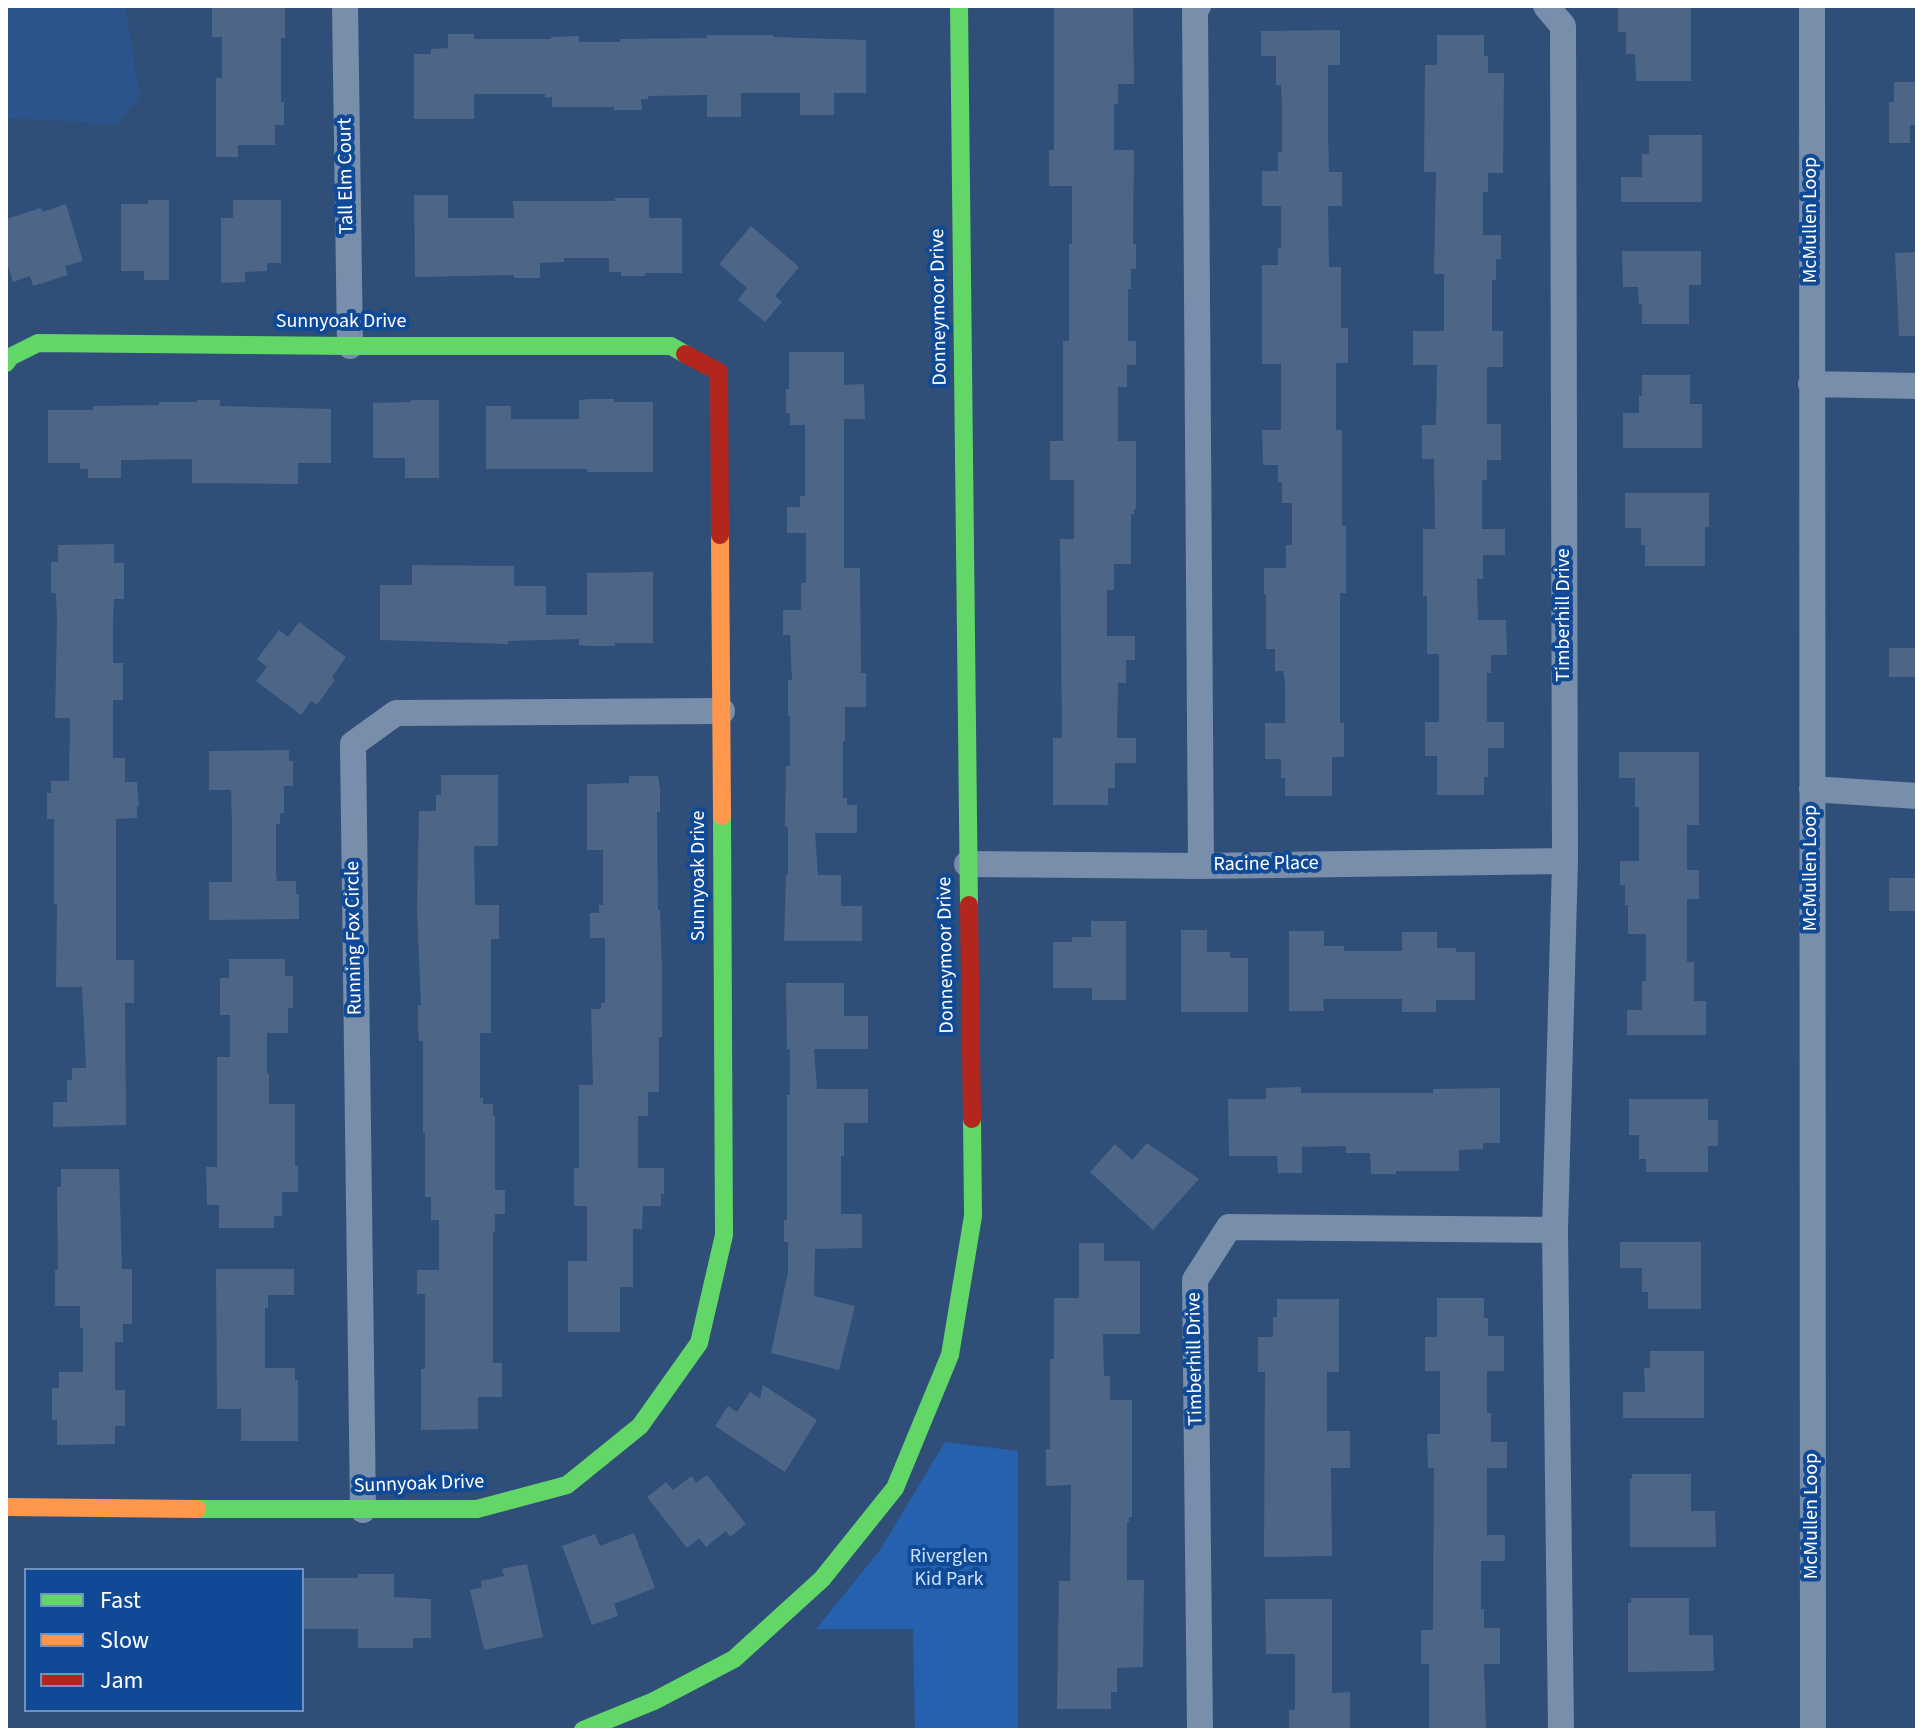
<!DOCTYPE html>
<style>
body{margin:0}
#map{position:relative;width:1923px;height:1736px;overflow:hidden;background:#2f4e78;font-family:"Source Sans 3",sans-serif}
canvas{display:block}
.frame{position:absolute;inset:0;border:8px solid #fff;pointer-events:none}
.legend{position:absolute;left:24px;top:1568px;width:280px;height:144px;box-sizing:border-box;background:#104a97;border:2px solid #7092c1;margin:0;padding:10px 14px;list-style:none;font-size:24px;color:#fff}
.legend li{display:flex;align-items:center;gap:16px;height:40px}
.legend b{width:40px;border:2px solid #7092c1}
</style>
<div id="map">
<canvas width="1923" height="1736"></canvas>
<div class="frame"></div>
<ul class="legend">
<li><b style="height:10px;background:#63d668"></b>Fast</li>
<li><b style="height:10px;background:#ff974d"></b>Slow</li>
<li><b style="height:10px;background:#b3261e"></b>Jam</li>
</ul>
</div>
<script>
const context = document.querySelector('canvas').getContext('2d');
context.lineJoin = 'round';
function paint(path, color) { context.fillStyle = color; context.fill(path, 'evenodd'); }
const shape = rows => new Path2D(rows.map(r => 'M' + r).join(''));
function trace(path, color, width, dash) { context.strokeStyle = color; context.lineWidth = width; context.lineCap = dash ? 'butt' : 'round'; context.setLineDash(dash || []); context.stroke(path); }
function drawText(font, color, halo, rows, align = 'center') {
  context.font = font + ' "Source Sans 3",sans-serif'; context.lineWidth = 8; context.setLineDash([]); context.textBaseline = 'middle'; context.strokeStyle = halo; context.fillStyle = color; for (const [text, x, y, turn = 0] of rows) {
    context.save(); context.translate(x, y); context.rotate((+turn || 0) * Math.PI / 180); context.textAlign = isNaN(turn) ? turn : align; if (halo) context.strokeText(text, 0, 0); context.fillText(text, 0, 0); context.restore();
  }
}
paint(shape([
 [945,1442,1018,1451,1018,1730,915,1730,913,1629,816,1629,880,1550]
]), '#2561ae');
paint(shape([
 [6,6,125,6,140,97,116,124,6,118]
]), '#2a548b');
paint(shape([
 [212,6,285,7,285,38,281,38,281,102,284,102,284,125,275,125,275,145,238,145,238,157,216,157,216,78,222,78,222,37,212,37],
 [1054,6,1133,6,1134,84,1118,84,1118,104,1114,104,1114,150,1134,150,1133,244,1136,244,1136,269,1131,269,1131,289,1128,289,1128,341,1136,341,1136,365,1127,365,1127,387,1118,387,1118,441,1136,441,1136,509,1134,509,1134,514,1131,514,1131,564,1114,564,1114,590,1107,590,1107,636,1135,636,1135,660,1126,660,1126,683,1118,683,1117,738,1136,738,1136,763,1115,763,1115,788,1108,788,1108,805,1053,805,1053,738,1062,738,1060,539,1074,539,1074,480,1050,480,1050,441,1063,441,1063,341,1069,341,1069,244,1072,244,1072,186,1049,186,1049,150,1054,150],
 [1618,8,1691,8,1691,81,1636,81,1635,54,1626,54,1626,32,1618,32],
 [1340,30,1340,65,1328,65,1328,133,1329,172,1342,172,1342,206,1328,206,1329,267,1341,267,1341,328,1348,328,1348,363,1336,363,1336,430,1342,430,1342,526,1346,526,1346,593,1340,593,1340,723,1344,723,1344,757,1332,757,1332,796,1285,796,1285,778,1281,778,1281,759,1265,759,1265,723,1285,723,1285,683,1283,671,1275,671,1275,649,1266,649,1266,594,1264,594,1264,568,1286,568,1286,545,1292,545,1292,503,1282,503,1282,482,1278,482,1278,465,1263,465,1262,430,1281,430,1281,364,1262,364,1262,265,1278,265,1278,248,1281,248,1281,206,1262,206,1262,171,1278,171,1278,152,1282,152,1282,104,1281,85,1276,85,1276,56,1261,56,1261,31],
 [448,34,474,34,474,39,551,39,551,37,579,36,579,42,620,42,620,39,707,38,707,35,773,35,773,37,866,40,866,93,834,93,834,115,800,115,800,93,741,93,741,117,707,117,707,95,648,96,648,99,641,99,642,110,614,110,614,107,552,107,552,97,545,98,545,94,474,94,474,119,414,119,414,54,431,54,431,49,448,48],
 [1437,35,1484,35,1484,56,1488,56,1488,73,1504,73,1503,173,1488,173,1488,192,1483,192,1483,235,1501,235,1501,259,1496,259,1496,280,1492,280,1492,331,1503,331,1503,367,1487,367,1487,424,1501,424,1501,460,1487,460,1487,480,1482,480,1482,529,1505,529,1505,555,1483,555,1483,579,1477,579,1478,620,1506,620,1507,655,1491,655,1491,673,1487,673,1487,722,1504,722,1504,748,1488,748,1488,777,1484,777,1484,795,1437,795,1437,756,1425,756,1425,722,1439,722,1439,654,1427,654,1427,596,1423,596,1423,529,1435,529,1434,459,1422,459,1422,425,1436,425,1437,365,1413,365,1413,331,1444,331,1444,274,1434,274,1436,172,1424,172,1425,65,1437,65],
 [1894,82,1917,82,1917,125,1910,125,1910,143,1889,143,1889,102,1894,102],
 [1649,135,1702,135,1702,202,1621,202,1621,177,1642,177,1642,154,1649,154],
 [414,195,448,195,448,218,514,218,513,201,615,201,615,198,649,198,649,218,682,218,682,273,645,273,645,276,621,276,621,272,609,272,609,258,564,258,564,262,540,263,540,278,514,278,514,275,415,277],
 [148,200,169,200,169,280,144,280,144,271,121,271,121,204,148,204],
 [233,200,281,200,281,263,267,263,267,271,245,272,245,282,221,283,221,218,233,218],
 [66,204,83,261,65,266,68,275,33,286,30,276,13,282,6,259,6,219,41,208,43,212],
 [751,226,799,267,775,296,782,302,765,322,738,300,747,288,719,264],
 [1622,251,1701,251,1701,285,1689,285,1689,324,1642,324,1642,304,1639,304,1638,287,1623,287],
 [1917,252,1917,336,1899,336,1895,253],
 [789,352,844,352,844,385,864,384,865,419,844,419,844,568,860,568,861,673,866,673,866,707,845,707,845,741,843,741,843,798,847,798,847,805,857,805,857,833,815,833,818,875,841,875,841,906,862,906,862,941,784,941,786,875,788,875,788,827,785,827,786,766,790,766,790,716,788,716,788,680,792,680,790,635,783,635,783,610,801,610,801,583,806,583,806,533,787,533,787,507,800,507,800,496,805,496,805,425,790,425,790,413,786,413,786,389,789,389],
 [1642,375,1690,375,1690,404,1702,404,1702,448,1623,448,1623,413,1639,413,1639,396,1642,396],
 [591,399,614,399,614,402,653,402,653,472,587,472,587,469,486,469,486,406,511,406,511,419,579,419,579,400],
 [197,400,220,400,220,406,331,409,331,463,298,463,298,484,192,483,192,459,121,460,121,478,88,478,88,469,80,469,80,463,48,463,48,410,93,410,93,406,159,405,159,402,197,402],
 [411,400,439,400,439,478,405,478,405,458,373,458,373,403,411,402],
 [1625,493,1709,493,1709,527,1705,527,1705,566,1645,566,1645,545,1641,545,1641,528,1625,528],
 [114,544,114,563,124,563,124,599,114,599,113,618,113,663,123,663,123,700,113,700,113,758,125,758,125,782,137,782,139,806,137,806,137,818,116,819,116,960,134,960,134,1003,125,1003,126,1125,53,1127,53,1102,67,1102,67,1080,72,1080,72,1068,86,1068,82,987,56,987,57,904,54,904,54,819,47,819,47,793,51,793,51,781,69,781,70,718,55,718,57,618,56,593,51,593,51,562,58,562,58,545],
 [412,565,514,566,514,586,546,586,546,615,587,615,587,573,653,572,653,643,615,643,615,646,591,646,579,645,579,639,508,641,508,644,380,640,380,585,412,585],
 [299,622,346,657,332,677,335,680,317,705,311,701,301,715,256,681,267,667,257,659,279,630,288,637],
 [1889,648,1917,648,1917,677,1889,677],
 [289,750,289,761,293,761,293,786,284,786,284,813,280,813,280,824,276,824,276,871,277,881,296,881,296,894,299,894,299,919,209,920,209,882,232,882,232,824,231,790,209,790,209,751],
 [1619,752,1699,752,1699,825,1687,825,1687,870,1699,870,1699,899,1687,899,1687,962,1694,962,1694,1001,1706,1001,1706,1035,1627,1035,1627,1010,1642,1010,1642,981,1646,981,1646,934,1628,934,1628,905,1625,905,1625,885,1620,885,1620,861,1639,861,1639,807,1635,807,1635,778,1619,778],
 [441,775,498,775,498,846,474,846,475,905,499,905,499,939,491,939,491,1033,480,1033,480,1098,483,1098,483,1104,493,1104,493,1116,495,1116,495,1190,505,1190,505,1214,495,1214,495,1232,493,1232,493,1363,502,1363,502,1397,478,1397,478,1429,421,1430,421,1369,425,1369,425,1294,417,1294,417,1270,439,1270,439,1220,431,1220,431,1197,425,1197,425,1133,423,1133,423,1041,419,1041,418,1029,418,1005,421,1005,417,910,419,811,436,811,436,795,441,795],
 [629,776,658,776,660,789,660,812,657,812,658,910,660,910,662,970,662,1037,659,1037,659,1092,648,1092,648,1116,638,1116,638,1168,664,1168,664,1194,661,1194,661,1206,643,1206,642,1229,633,1229,633,1287,620,1287,620,1332,568,1332,568,1261,587,1261,587,1206,574,1206,574,1168,579,1168,579,1085,593,1085,591,1009,601,1009,601,1003,605,1003,605,938,590,938,590,913,599,913,599,905,603,905,603,850,587,850,587,784,629,783],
 [1889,878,1917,878,1917,911,1889,911],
 [1091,921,1126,921,1126,1000,1092,1000,1092,988,1053,988,1053,942,1072,942,1072,937,1091,937],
 [1181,930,1207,930,1207,952,1230,952,1230,958,1248,958,1248,1012,1181,1012],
 [1289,931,1324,931,1324,946,1344,946,1344,951,1402,951,1402,932,1437,932,1437,948,1456,948,1456,952,1475,952,1475,1000,1436,1000,1436,1012,1402,1012,1402,999,1323,999,1324,1011,1289,1011],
 [229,959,285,959,285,976,293,976,293,1008,288,1008,288,1033,267,1033,267,1074,269,1074,269,1104,295,1104,295,1166,298,1166,298,1192,282,1192,282,1216,274,1216,274,1228,219,1228,219,1205,207,1205,206,1167,217,1167,217,1057,230,1057,230,1015,220,1015,220,978,229,978],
 [786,983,844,983,844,1016,868,1016,868,1049,814,1049,817,1089,868,1089,868,1123,844,1123,844,1156,841,1156,841,1214,862,1214,862,1248,815,1249,814,1296,855,1306,839,1370,771,1353,788,1272,788,1242,784,1242,784,1220,787,1220,787,1095,790,1095,790,1049,787,1049],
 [1301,1087,1301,1093,1433,1093,1433,1089,1500,1088,1500,1143,1483,1143,1483,1149,1459,1150,1459,1171,1396,1171,1396,1174,1371,1174,1370,1153,1346,1153,1346,1146,1302,1147,1302,1173,1278,1173,1277,1156,1229,1156,1228,1099,1266,1099,1266,1088],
 [1629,1099,1708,1099,1708,1120,1718,1120,1718,1146,1708,1146,1708,1172,1646,1172,1646,1159,1639,1159,1639,1135,1629,1135],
 [1147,1143,1199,1179,1153,1230,1090,1172,1115,1144,1132,1160],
 [61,1169,119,1169,122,1269,132,1269,132,1324,123,1324,123,1342,115,1342,115,1390,125,1390,125,1426,115,1426,115,1444,57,1445,57,1420,52,1420,52,1388,59,1388,59,1372,83,1372,83,1328,80,1328,80,1306,55,1306,55,1270,58,1270,57,1187,61,1187],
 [1620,1242,1701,1242,1701,1309,1648,1309,1648,1292,1642,1292,1642,1268,1620,1268],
 [1079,1243,1104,1243,1104,1261,1140,1261,1140,1334,1103,1334,1104,1376,1110,1376,1110,1400,1132,1400,1132,1517,1129,1517,1129,1522,1127,1522,1127,1580,1144,1580,1143,1667,1117,1668,1117,1692,1111,1692,1111,1709,1057,1709,1059,1581,1070,1581,1071,1485,1046,1486,1046,1449,1050,1449,1050,1359,1054,1359,1054,1298,1079,1298],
 [216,1269,294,1269,294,1295,268,1295,268,1308,265,1308,265,1368,295,1368,295,1380,298,1380,298,1441,241,1441,241,1409,217,1409],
 [1437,1298,1484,1298,1484,1318,1488,1318,1488,1336,1504,1336,1504,1371,1487,1371,1487,1413,1491,1413,1491,1442,1507,1442,1507,1468,1487,1468,1487,1535,1505,1535,1505,1561,1481,1561,1481,1609,1484,1609,1484,1628,1500,1628,1500,1664,1484,1664,1486,1730,1429,1730,1429,1664,1421,1664,1421,1630,1433,1630,1434,1468,1428,1468,1427,1434,1440,1434,1440,1371,1425,1371,1425,1337,1437,1337],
 [1277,1299,1339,1299,1339,1372,1327,1372,1327,1431,1350,1431,1350,1468,1331,1468,1332,1556,1264,1557,1265,1372,1258,1372,1258,1337,1273,1337,1273,1317,1277,1317],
 [1650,1351,1704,1351,1704,1418,1623,1418,1623,1392,1645,1392,1644,1368,1650,1368],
 [763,1385,817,1420,785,1472,715,1426,728,1406,737,1412,750,1392,760,1399],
 [1632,1474,1691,1474,1691,1511,1715,1511,1716,1547,1630,1547,1630,1479,1632,1479],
 [707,1475,746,1524,730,1537,726,1531,706,1547,699,1538,687,1548,647,1497,666,1482,673,1490,692,1476,696,1483],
 [634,1533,655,1588,614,1604,618,1616,592,1625,562,1546,595,1534,600,1546],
 [527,1564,543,1637,484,1650,470,1590,482,1587,481,1581,504,1576,502,1569],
 [358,1574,394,1574,394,1597,431,1599,431,1638,413,1638,413,1648,358,1648,358,1629,302,1629,302,1578,358,1578],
 [1631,1598,1689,1598,1689,1635,1713,1635,1714,1671,1628,1672,1628,1603,1631,1603],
 [1265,1599,1332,1599,1332,1693,1350,1692,1350,1730,1289,1730,1289,1710,1295,1710,1295,1654,1266,1654]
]), '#4d6687');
trace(shape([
 [345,6,350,346],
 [1198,6,1195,9,1201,866],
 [1546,6,1563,26,1565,861,1555,1230],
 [1812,6,1813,1730],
 [1811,384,1917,386],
 [1812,789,1917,796],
 [967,864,1201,866,1565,861],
 [363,1510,353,744,396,713,722,711],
 [1200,1730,1195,1280,1229,1227,1555,1230,1561,1730]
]), '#788eab', 26);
trace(shape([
 [959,6,969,905],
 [6,363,10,357,38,343,350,346,671,346,685,354],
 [197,1509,477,1509,567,1485,640,1426,699,1343,724,1235,722,816],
 [583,1730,654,1701,734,1659,822,1579,895,1488,950,1355,973,1216,972,1119]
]), '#63d668', 18);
trace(shape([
 [720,535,722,816],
 [6,1507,197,1509]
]), '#ff974d', 18);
trace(shape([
 [685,354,719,372,720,535],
 [969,905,972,1119]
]), '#b3261e', 18);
drawText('20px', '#fff', '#104a97', [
 ["Tall Elm Court",347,176,-91],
 ["McMullen Loop",1812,220,-90],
 ["Donneymoor Drive",940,307,-91],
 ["Sunnyoak Drive",341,323],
 ["Timberhill Drive",1565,615,-90],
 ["Racine Place",1266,865,-1],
 ["McMullen Loop",1812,868,-90],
 ["Sunnyoak Drive",700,876,-90],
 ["Running Fox Circle",355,938,-91],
 ["Donneymoor Drive",947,955,-91],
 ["Timberhill Drive",1196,1359,-91],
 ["Sunnyoak Drive",419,1485,-2],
 ["McMullen Loop",1813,1516,-90]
]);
drawText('20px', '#c8e0fe', '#104a97', [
 ["Riverglen",949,1558],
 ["Kid Park",949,1581]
]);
</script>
